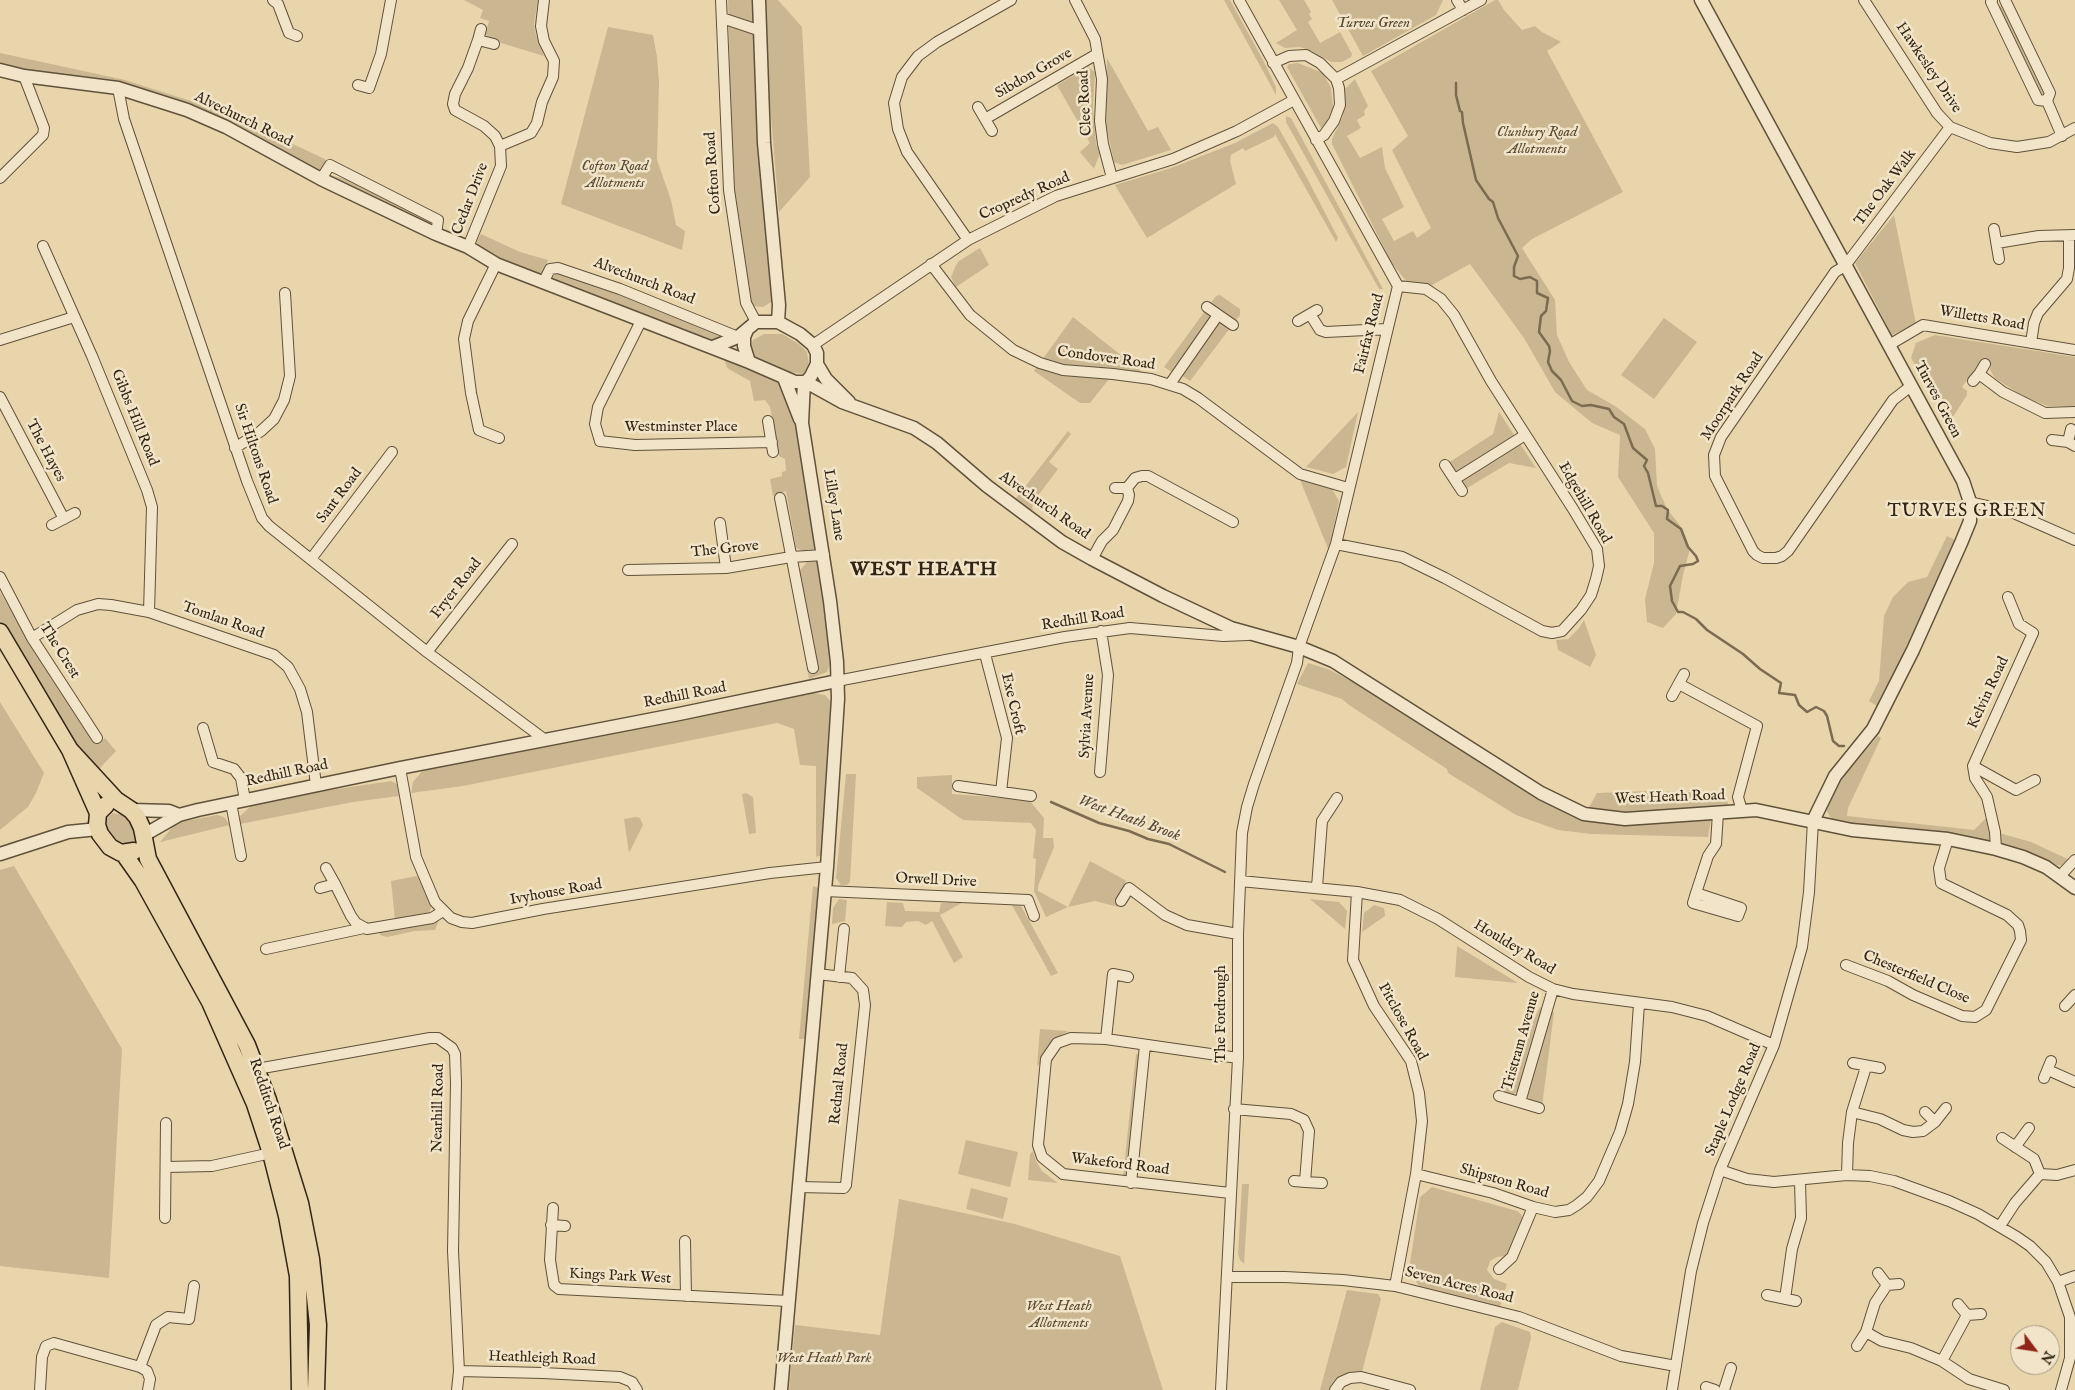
<!DOCTYPE html>
<style>
body{margin:0}
#map{position:relative;width:2075px;height:1390px;overflow:hidden;background:#e9d5ab;font-family:"IM FELL English",serif}
canvas{display:block}
.north{position:absolute;left:2010px;top:1325px;width:50px;height:50px;box-sizing:border-box;background:#f1e4c8;border:1px solid #a59880;border-radius:50%;rotate:121deg;font-size:14px;font-weight:700;line-height:20px;text-align:center;color:#322514}
.north::after{content:'';display:block;margin:auto;width:18px;height:22px;background:#8f2418;clip-path:polygon(50% 0,100% 100%,50% 72%,0 100%)}
</style>
<div id="map">
<canvas width="2075" height="1390"></canvas>
<div class="north">N</div>
</div>
<script>
const context = document.querySelector('canvas').getContext('2d');
context.lineJoin = 'round';
function paint(path, color) { context.fillStyle = color; context.fill(path, 'evenodd'); }
const shape = rows => new Path2D(rows.map(r => 'M' + r).join(''));
function trace(path, color, width, dash) { context.strokeStyle = color; context.lineWidth = width; context.lineCap = dash ? 'butt' : 'round'; context.setLineDash(dash || []); context.stroke(path); }
function drawText(font, color, halo, rows, align = 'center') {
  context.font = font + ' "IM FELL English",serif'; context.lineWidth = 5; context.setLineDash([]); context.textBaseline = 'middle'; context.strokeStyle = halo; context.fillStyle = color; for (const [text, x, y, turn = 0] of rows) {
    context.save(); context.translate(x, y); context.rotate((+turn || 0) * Math.PI / 180); context.textAlign = isNaN(turn) ? turn : align; if (halo) context.strokeText(text, 0, 0); context.fillText(text, 0, 0); context.restore();
  }
}
paint(shape([
 [464,0,538,0,534,24,536,35,544,56,501,43,498,40,485,35,489,21,480,18,483,10],
 [728,0,754,0,773,301,763,307,751,306,733,191],
 [766,0,778,0,802,27,810,177,779,212,768,81],
 [1224,0,1230,0,1263,60,1276,87,1276,95],
 [1279,0,1304,0,1311,12,1309,14,1312,19,1308,22,1320,43,1340,32,1352,54,1351,57,1342,62,1331,62,1312,51,1300,47,1285,48,1276,43,1297,30],
 [1332,0,1443,0,1436,15,1363,56],
 [1495,0,1498,0,1504,10,1522,30,1535,26,1542,32,1561,42,1547,51,1623,192,1532,239,1522,248,1555,300,1557,335,1569,362,1587,390,1615,406,1645,429,1655,449,1657,486,1667,509,1682,528,1690,549,1683,575,1676,614,1663,628,1647,622,1645,599,1654,563,1654,533,1618,477,1620,435,1592,423,1555,392,1524,338,1470,264,1432,285,1407,282,1391,262,1332,144,1332,139,1343,116,1345,89,1355,79,1368,106,1364,111,1365,115,1357,120,1361,128,1347,136,1360,158,1382,147,1385,168,1404,207,1382,219,1394,241,1413,231,1417,238,1431,228,1392,150,1408,136,1371,71],
 [2005,4,2046,94,2045,98,2041,97,1995,8],
 [608,27,653,35,657,57,659,82,657,160,671,200,676,225,685,231,682,250,561,204],
 [0,53,125,80,219,110,325,159,327,164,321,173,191,109,0,66],
 [1107,58,1148,131,1158,127,1171,150,1122,165,1114,162,1106,125],
 [1298,63,1323,73,1331,88,1333,108,1327,122,1321,128,1287,67,1289,64],
 [1088,67,1095,72,1093,108,1096,144,1100,153,1094,169,1080,152,1090,143,1057,85],
 [1286,116,1291,118,1383,289,1379,289,1286,122],
 [1273,123,1278,127,1306,176,1338,238,1336,242,1275,134,1274,137,1245,151,1243,148,1231,155,1230,161,1236,184,1147,238,1115,185,1171,168,1235,143],
 [329,175,349,180,431,223,431,226,328,177],
 [1894,215,1916,324,1892,335,1855,263],
 [481,234,520,252,548,260,546,266,539,277,511,266,478,246,477,241],
 [980,248,989,265,956,287,951,277,956,265,959,261],
 [555,274,559,274,618,293,723,336,723,339,706,342,551,281],
 [1220,295,1240,309,1240,315,1190,381,1178,373,1176,375,1164,367,1216,296],
 [1073,317,1151,379,1113,374,1090,403,1080,403,1034,371],
 [1664,318,1697,342,1654,399,1621,375],
 [764,334,782,334,799,344,807,352,809,365,804,374,788,372,752,356,750,347,753,340],
 [1935,335,2075,357,2075,406,2048,406,2024,397,1995,378,1990,370,1991,365,1983,359,1962,387,1967,391,1967,395,1951,420,1931,382,1926,383,1911,358,1916,343],
 [724,359,781,383,797,431,815,537,816,546,812,552,803,551,796,548,786,491,773,496,770,479,782,476,782,472,786,471,785,459,779,456,770,407,765,400,754,401,750,381,727,368],
 [1358,412,1346,467,1333,474,1306,467],
 [1499,412,1536,468,1509,463,1462,491,1445,465,1493,434],
 [1068,431,1071,434,1049,462,1058,469,1034,501,1032,508,1034,510,1027,510,1014,501],
 [1300,480,1332,489,1339,501,1329,551],
 [1947,536,1959,542,1880,708,1869,701,1879,681,1884,616,1893,597,1908,582,1927,577],
 [814,560,821,565,831,661,827,672,809,679,807,669,816,668,801,587,800,570,808,561],
 [0,592,42,664,92,739,99,744,105,738,116,751,99,769,84,759,7,635,0,623],
 [1584,620,1596,655,1590,667,1558,650,1556,640,1568,639,1579,628],
 [1308,663,1328,669,1373,692,1582,818,1620,825,1711,820,1708,837,1591,834,1558,830,1516,815,1448,773,1447,769,1349,705,1342,699,1297,684],
 [814,693,825,695,833,704,823,855,816,857,816,766,800,765,794,729,777,723,463,786,411,793,413,782,423,770],
 [0,702,44,773,36,793,28,807,0,830],
 [1878,736,1881,738,1848,808,1847,816,1974,830,1987,817,1991,836,1990,842,1873,829,1834,820,1830,817,1825,807,1843,777],
 [846,774,856,774,850,882,847,885,841,885,836,878],
 [952,775,952,794,1029,800,1044,818,1043,838,1053,838,1054,847,1038,886,1038,891,1068,907,1090,861,1125,880,1129,888,1118,907,1095,901,1068,907,1046,917,1034,891,1036,859,1033,858,1036,830,1031,823,963,820,917,788,917,777],
 [391,781,397,784,399,796,353,802,240,824,240,816,251,806,324,791],
 [1648,791,1688,792,1726,798,1729,807,1625,816,1588,809,1597,793],
 [746,793,753,797,756,833,749,834,742,794],
 [112,813,125,815,133,824,137,839,135,844,121,847,109,838,105,829,105,820],
 [217,815,224,817,230,825,160,842,176,823],
 [636,817,640,818,643,825,629,853,624,819],
 [1999,833,2031,842,2070,860,2065,866,2056,865,2026,851,2002,845],
 [14,866,122,1049,109,1278,0,1266,0,870],
 [417,876,432,905,430,911,427,915,395,920,391,881],
 [813,886,821,889,808,1036,804,1039,799,1039],
 [839,899,847,900,845,921,832,924,833,908],
 [1310,899,1339,902,1347,911,1345,929],
 [887,902,903,903,905,911,939,912,941,903,962,903,940,915,963,957,954,963,932,921,926,925,918,921,906,922,902,927,885,926],
 [1012,905,1021,906,1058,973,1051,976],
 [1374,905,1384,908,1385,916,1362,932,1364,913],
 [440,918,435,930,415,931,387,937,380,935,379,932],
 [1457,946,1518,983,1455,977],
 [1540,1007,1544,1008,1519,1090,1512,1096,1498,1095],
 [1550,1011,1554,1012,1542,1107,1530,1102,1527,1093],
 [1040,1029,1068,1031,1052,1041,1044,1052,1040,1064,1037,1066],
 [1136,1054,1142,1054,1131,1177,1123,1177],
 [966,1140,1018,1152,1010,1187,958,1174],
 [1033,1151,1036,1161,1042,1171,1058,1183,1028,1180,1030,1154],
 [1242,1184,1249,1184,1244,1264,1240,1260,1238,1254],
 [1432,1187,1517,1211,1521,1214,1523,1220,1513,1252,1506,1256,1497,1257,1490,1261,1487,1270,1494,1279,1507,1284,1500,1307,1420,1287,1412,1276,1410,1263,1420,1197],
 [971,1188,1008,1198,1003,1219,966,1209],
 [899,1199,1015,1224,1120,1256,1163,1390,789,1390,795,1325,880,1335],
 [1347,1290,1378,1294,1381,1299,1362,1372,1329,1390,1320,1390],
 [1502,1322,1530,1332,1531,1338,1518,1390,1480,1390,1495,1327]
]), '#cab791');
trace(shape([
 [1456,83,1456,95,1460,111,1462,112,1463,123,1476,180,1489,199,1493,202,1498,218,1518,256,1514,267,1514,276,1520,279,1530,277,1537,281,1537,293,1548,298,1546,311,1541,316,1539,332,1549,346,1550,351,1548,362,1552,371,1561,380,1572,401,1582,406,1591,405,1609,409,1614,417,1624,424,1633,448,1647,460,1644,466,1648,473,1656,506,1662,506,1668,510,1667,519,1681,529,1688,547,1696,556,1698,561,1693,564,1680,566,1670,586,1672,601,1678,612,1683,612,1696,619,1707,630,1743,654,1760,669,1781,683,1779,693,1795,695,1799,705,1807,712,1816,707,1824,711,1827,716,1833,741,1839,746,1844,746],
 [1051,802,1099,823,1129,831,1148,839,1169,844,1225,872]
]), '#7b6b50', 2.5);
const minor = shape([
 [273,0,278,4,289,33,297,36],
 [721,0,729,190,746,303,756,322],
 [1075,0,1095,39,1102,79,1100,121,1103,144,1112,178],
 [1457,0,1463,10],
 [1864,0,1937,113,1950,127,1990,143,2017,147,2049,142,2075,128],
 [1992,0,1991,2,2038,100,2047,101,2050,93,2005,0],
 [722,18,761,31],
 [478,40,481,29],
 [1273,63,1289,56,1306,55,1320,63,1336,79,1339,88,1340,105,1334,121,1324,135,1316,140],
 [1336,79,1481,0],
 [358,85,369,88,381,54,391,0],
 [118,88,124,119,247,481,262,518,269,526,427,652,544,739],
 [2047,101,2062,136],
 [978,107,992,131],
 [985,119,1097,54],
 [500,146,531,133,537,123,542,102,553,77,554,61,544,41,541,26,544,0],
 [0,178,43,135,44,128,24,76],
 [321,179,330,165,438,220,436,234],
 [1994,229,1999,259],
 [968,240,907,152,898,129,894,103,902,77,918,56,937,42,1011,0],
 [1997,243,2039,236,2074,235],
 [43,246,92,356,147,490,152,507,149,612],
 [468,247,501,166,500,146,495,136,484,126,455,110,453,104,455,94,468,68,478,40,494,44],
 [496,264,468,321,464,339,471,393,479,430,499,438],
 [931,264,970,315,1013,350,1040,363,1063,370,1113,374,1151,379,1183,389,1198,398,1300,474,1348,488],
 [544,281,550,269,558,268,620,289,738,337],
 [1207,307,1233,325],
 [1310,314,1320,330,1326,332,1386,329],
 [641,321,598,407,595,424,600,441,635,445,772,442],
 [1298,321,1317,310],
 [0,340,74,317],
 [2031,343,2034,323,2038,313,2067,279,2069,268,2069,236],
 [813,345,968,240,1056,196,1173,159,1237,131,1294,100],
 [1889,345,1923,325,2075,350],
 [1979,374,1985,364],
 [1973,381,1979,374,2003,392,2045,413,2075,412],
 [1170,384,1218,315],
 [1911,386,1893,400,1788,551,1782,556,1776,558,1763,558,1757,555,1753,551,1715,476,1714,455,1721,437,1835,272,1845,266,1950,127],
 [0,397,64,519],
 [768,421,773,452],
 [2052,440,2068,442,2075,446],
 [2068,442,2071,429],
 [235,448,261,431,274,419,284,400,290,376,285,293],
 [1445,465,1462,491],
 [1455,479,1525,435],
 [1115,488,1127,488],
 [780,498,813,668],
 [1970,502,2009,511,2075,540],
 [720,523,726,568],
 [52,525,75,513],
 [1336,544,1402,557,1445,578,1542,631,1552,633,1562,631,1581,610,1591,595,1596,579,1599,566,1597,549,1573,509,1491,381,1454,315,1441,299,1426,289,1398,286],
 [311,559,392,452],
 [1092,559,1102,541,1113,530,1128,501,1129,495,1127,488,1135,478,1142,476,1148,476,1233,522],
 [628,570,726,568,791,557,824,555],
 [0,577,32,638,97,738],
 [32,638,77,610,98,604,111,605,149,612,274,655,288,667,300,689,307,712,316,785],
 [427,652,512,544],
 [985,654,1007,738,1001,792],
 [837,681,1065,637,1130,628,1223,636,1248,635],
 [1679,684,1757,726,1738,797,1742,811],
 [1672,696,1684,674],
 [203,728,213,762,234,769,241,778,245,800],
 [1973,766,2016,790,2035,780],
 [400,768,416,857,435,902,451,918,462,922,472,923,543,909,770,873,827,867],
 [1100,772,1108,675,1101,631],
 [958,786,1031,796],
 [231,803,241,856],
 [1996,849,1995,832,1987,797,1975,778,1973,766,2033,633,2019,624,2008,597],
 [2060,876,2075,860],
 [1240,881,1357,892,1400,900,1438,919,1529,977,1553,989,1573,994,1672,1007,1707,1016,1774,1045],
 [335,884,351,916,356,923,367,929,432,918,443,911],
 [1317,887,1322,821,1337,798],
 [320,888,335,884,326,868],
 [825,891,1028,900,1034,916],
 [1357,892,1353,960,1374,1006,1411,1061,1419,1093,1422,1121,1416,1174,1395,1286],
 [1696,893,1693,903,1738,916,1741,908,1696,893,1708,856,1716,844,1718,813],
 [1121,901,1129,888,1165,915,1187,925,1238,934],
 [266,949,364,928],
 [1846,965,1888,981,1913,995,1962,1016,1975,1017,1986,1010,2021,940,2020,931,2018,925,2007,915,1941,883,1939,868,1948,839],
 [839,977,844,929],
 [2065,1006,2075,995],
 [1106,1039,1113,974,1128,977],
 [1853,1063,1880,1068],
 [257,1069,430,1038,438,1038,452,1048,455,1054,456,1083,453,1251,459,1371],
 [2048,1070,2075,1082],
 [2044,1078,2051,1061],
 [1499,1096,1539,1108],
 [1520,1102,1553,989],
 [1234,1109,1291,1114,1304,1120,1309,1131,1305,1182,1294,1181],
 [1852,1112,1880,1119,1903,1130,1913,1132,1923,1131,1935,1122,1946,1108],
 [1925,1112,1935,1122],
 [2002,1138,2034,1159,2040,1174],
 [2015,1147,2029,1128],
 [167,1167,212,1166,271,1153],
 [1720,1170,1747,1179,1774,1182,1847,1175,1870,1176,1894,1181,1949,1201,1978,1214,2017,1237,2030,1246,2046,1262,2058,1282,2070,1317,2070,1358,2061,1390],
 [1416,1174,1493,1193,1533,1207,1555,1212,1569,1210,1577,1205,1587,1197,1599,1181,1620,1132,1628,1104,1635,1062,1639,1004],
 [1847,1175,1848,1143,1852,1112,1866,1067],
 [1305,1182,1322,1183],
 [1131,1183,1145,1045],
 [799,1187,844,1188,846,1185,865,1005,863,990,852,978,817,974],
 [1230,1193,1063,1174,1042,1157,1038,1145,1046,1059,1057,1043,1071,1038,1106,1039,1238,1058],
 [553,1208,550,1260,554,1285,559,1289,788,1301],
 [165,1218,166,1123],
 [551,1225,565,1226],
 [2000,1226,2015,1203,2040,1174,2057,1175,2075,1170],
 [685,1241,686,1296],
 [1499,1269,1512,1257,1533,1207],
 [1878,1273,1887,1285,1899,1284],
 [1227,1277,1285,1277,1343,1280,1395,1286,1519,1317,1621,1356,1676,1366],
 [2058,1282,2075,1276],
 [1767,1295,1796,1301],
 [1785,1299,1792,1249,1801,1218,1800,1181],
 [1958,1304,1967,1315,1981,1314],
 [1866,1332,1882,1341,1911,1348,1942,1361,1969,1379,2004,1390],
 [1857,1346,1866,1332,1875,1303,1887,1285],
 [1942,1361,1967,1315],
 [140,1367,156,1325,168,1317,189,1319,194,1286],
 [1706,1387,1715,1390],
 [40,1390,42,1357,46,1346,54,1343,140,1367,147,1371,150,1379,148,1390],
 [457,1390,459,1371,543,1373,620,1377,632,1382,637,1390],
 [1221,1390,1238,1058,1238,934,1242,833,1247,807,1254,784,1297,663,1299,647,1336,544,1398,286,1239,0],
 [1335,1390,1341,1382,1350,1378,1361,1377,1410,1390],
 [1672,1390,1691,1271,1703,1223,1720,1170,1774,1045,1802,947,1809,892,1813,821],
 [1724,1390,1731,1368]
]);
const tertiary = shape([
 [759,0,764,143,779,305,778,322],
 [1701,0,1963,481,1970,502,1970,521,1961,543,1913,650,1873,729,1835,776,1813,821],
 [0,70,24,76,118,88,187,110,226,127,321,179,436,234,468,247,496,264,749,362],
 [713,347,738,337,756,322,778,322,800,334,813,345,817,353,817,364,811,376,806,382,795,382,749,362,744,346,744,337,747,330],
 [817,364,826,379,849,402],
 [784,378,800,419],
 [806,382,842,402,914,428,937,443,987,486,1062,542,1092,559,1163,596,1231,628,1299,647,1333,661,1541,793,1584,814,1625,819,1756,810,1852,830,1948,839,1996,849,2023,857,2046,867,2075,888],
 [131,810,169,811,179,815],
 [144,835,179,815,198,810,400,768,679,714,837,681],
 [0,854,68,832,98,829],
 [781,1390,827,867,838,699,837,662,830,601,802,423,804,382]
]);
const trunk = shape([
 [0,632,70,750,98,813],
 [70,750,116,800,131,810,137,817,142,828,148,859,247,1045,268,1100,300,1203,311,1259,318,1325,316,1390],
 [106,805,98,813,97,825,100,834,110,847,121,853,134,851],
 [124,854,143,881,210,1002,255,1104,271,1153,287,1216,298,1276,300,1390]
]);
trace(minor, '#60513a', 12);
trace(tertiary, '#60513a', 15);
trace(trunk, '#322514', 19);
trace(minor, '#f1e4c8', 10);
trace(tertiary, '#f1e4c8', 12);
trace(trunk, '#e9d5ab', 16);
drawText('italic 15px', '#584a33', '#f1e4c8', [
 ["Turves Green",1373,24],
 ["Clunbury Road",1537,133],
 ["Allotments",1537,150],
 ["Cofton Road",615,167],
 ["Allotments",615,184],
 ["West Heath",1059,1307],
 ["Allotments",1059,1324],
 ["West Heath Park",824,1359]
]);
drawText('15px', '#322514', '#f1e4c8', [
 ["Hawkesley Drive",1928,68,56],
 ["Sibdon Grove",1034,74,-30],
 ["Clee Road",1086,103,-93],
 ["Alvechurch Road",243,120,26],
 ["Cofton Road",714,173,-94],
 ["The Oak Walk",1886,188,-53],
 ["Cropredy Road",1025,197,-24],
 ["Cedar Drive",471,199,-69],
 ["Alvechurch Road",644,282,21],
 ["Willetts Road",1982,319,10],
 ["Fairfax Road",1370,334,-76],
 ["Condover Road",1106,359,8],
 ["Moorpark Road",1733,397,-57],
 ["Turves Green",1937,400,62],
 ["Gibbs Hill Road",134,418,68],
 ["Westminster Place",681,428],
 ["The Hayes",45,451,62],
 ["Sir Hiltons Road",255,454,71],
 ["Sant Road",340,496,-53],
 ["Edgehill Road",1584,503,60],
 ["Lilley Lane",833,505,81],
 ["Alvechurch Road",1044,506,35],
 ["The Grove",725,550,-6],
 ["Fryer Road",457,589,-52],
 ["Redhill Road",1083,620,-9],
 ["Tomlan Road",223,621,19],
 ["The Crest",59,651,58],
 ["Kelvin Road",1989,693,-65],
 ["Redhill Road",685,696,-11],
 ["Exe Croft",1012,704,77],
 ["Sylvia Avenue",1088,716,-87],
 ["Redhill Road",287,774,-12],
 ["West Heath Road",1670,798,-2],
 ["Orwell Drive",936,881,3],
 ["Ivyhouse Road",556,893,-10],
 ["Houldey Road",1514,948,31],
 ["Chesterfield Close",1916,978,23],
 ["The Fordrough",1222,1014,-90],
 ["Pitclose Road",1402,1022,61],
 ["Tristram Avenue",1522,1041,-74],
 ["Rednal Road",840,1084,-84],
 ["Staple Lodge Road",1734,1100,-67],
 ["Redditch Road",268,1104,71],
 ["Nearhill Road",439,1108,-89],
 ["Wakeford Road",1120,1165,7],
 ["Shipston Road",1504,1182,16],
 ["Kings Park West",620,1277,3],
 ["Seven Acres Road",1459,1286,14],
 ["Heathleigh Road",542,1359,2]
]);
drawText('italic 16px', '#564832', '#f1e4c8', [
 ["West Heath Brook",1129,819,20]
]);
context.letterSpacing = '1px';
drawText('18px', '#322514', '#f1e4c8', [
 ["TURVES GREEN",1967,512]
]);
context.letterSpacing = '0px';
context.letterSpacing = '1px';
drawText('bold 20px', '#322514', '#f1e4c8', [
 ["WEST HEATH",924,571]
]);
context.letterSpacing = '0px';
</script>
